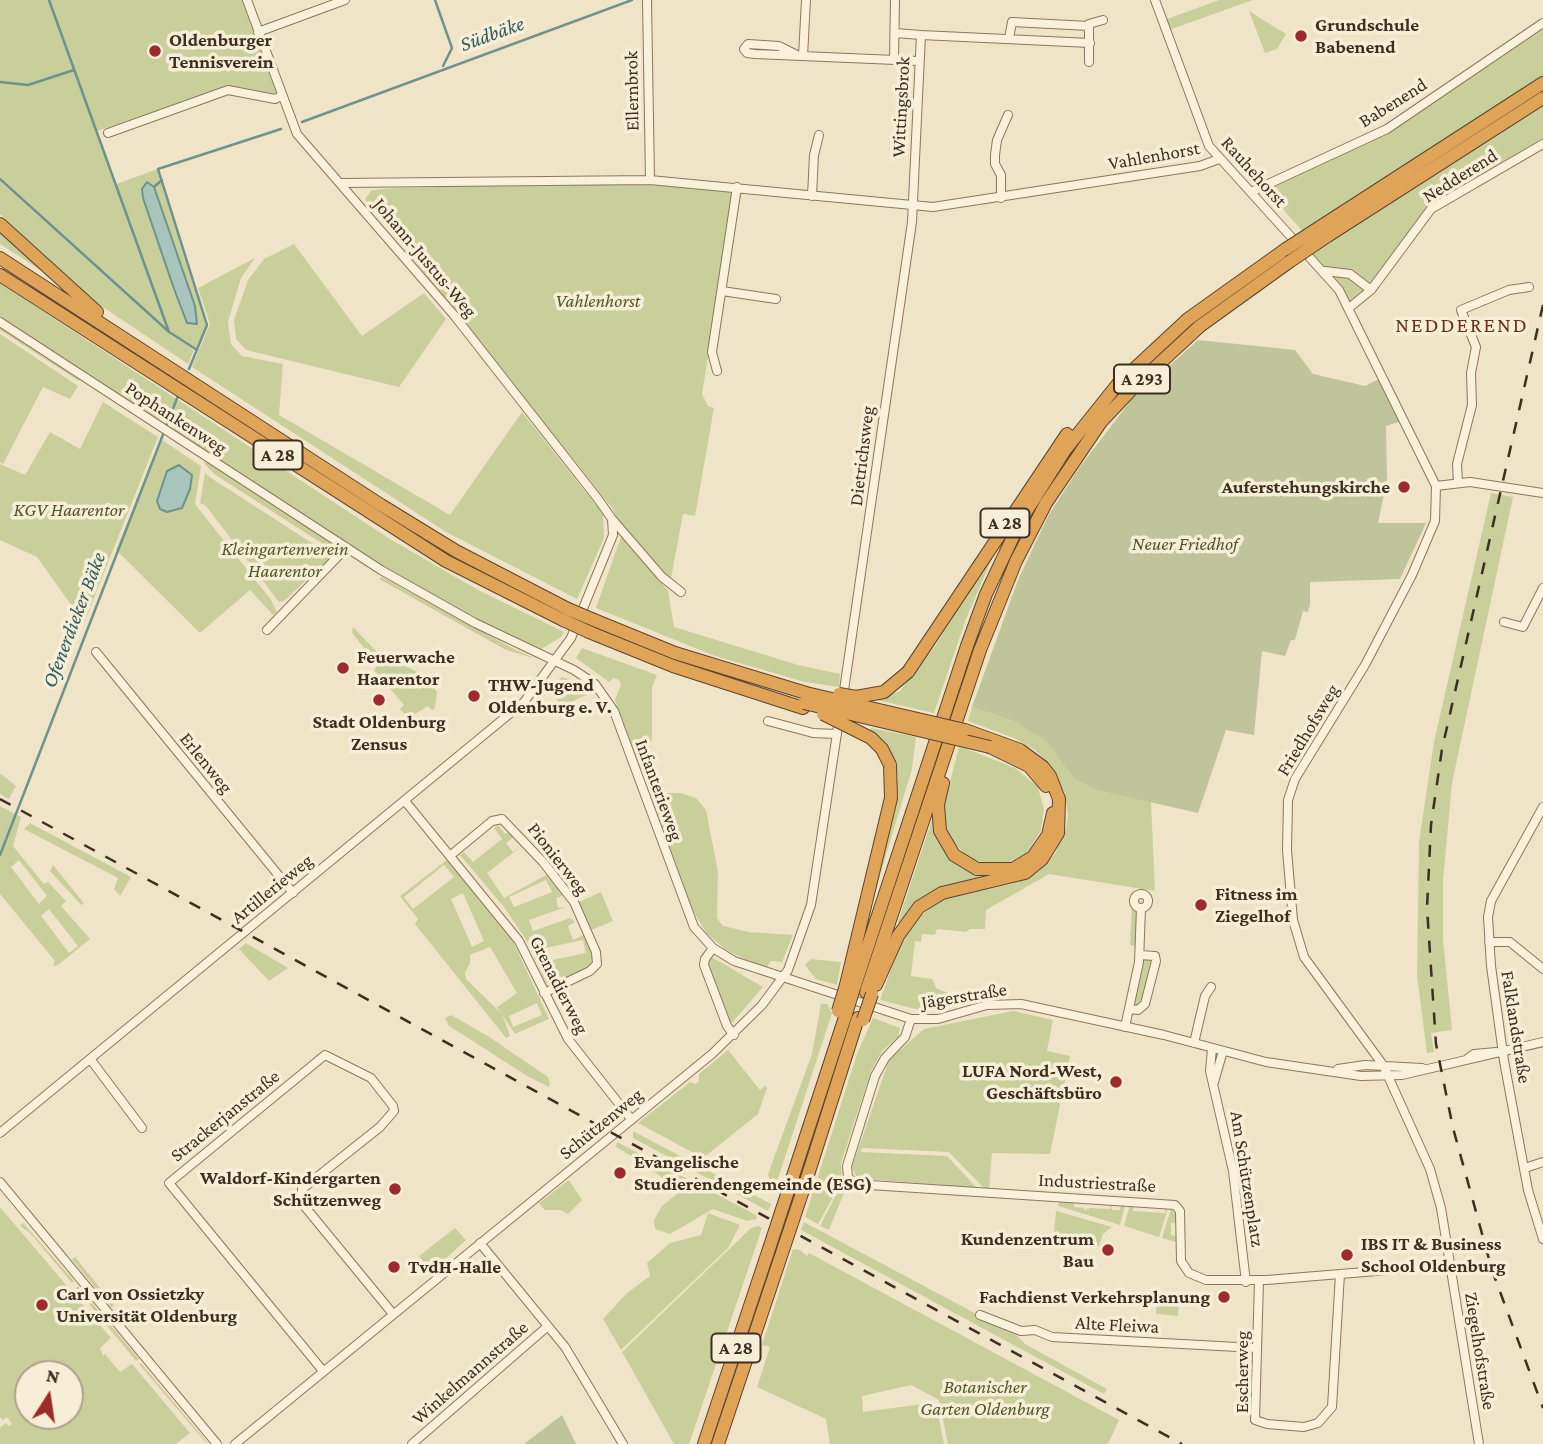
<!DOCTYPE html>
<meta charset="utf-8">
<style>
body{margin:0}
#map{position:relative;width:1543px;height:1444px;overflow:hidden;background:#f0e4c8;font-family:"Crimson Pro",serif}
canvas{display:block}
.north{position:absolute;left:14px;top:1360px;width:70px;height:70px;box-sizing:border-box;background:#f7eed8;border:2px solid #ada18e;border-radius:50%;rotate:12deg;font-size:19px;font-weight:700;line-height:28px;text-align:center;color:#3d2e20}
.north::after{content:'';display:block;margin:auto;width:24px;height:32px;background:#9e2a2b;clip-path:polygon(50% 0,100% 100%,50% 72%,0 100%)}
</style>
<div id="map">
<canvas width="1543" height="1444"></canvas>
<div class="north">N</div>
</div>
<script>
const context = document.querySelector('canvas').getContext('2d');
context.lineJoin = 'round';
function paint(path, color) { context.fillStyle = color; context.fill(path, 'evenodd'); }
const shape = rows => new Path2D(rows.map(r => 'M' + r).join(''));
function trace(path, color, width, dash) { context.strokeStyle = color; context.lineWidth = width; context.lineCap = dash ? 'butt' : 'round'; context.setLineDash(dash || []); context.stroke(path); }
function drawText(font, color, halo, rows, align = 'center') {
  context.font = font + ' "Crimson Pro",serif'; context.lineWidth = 7; context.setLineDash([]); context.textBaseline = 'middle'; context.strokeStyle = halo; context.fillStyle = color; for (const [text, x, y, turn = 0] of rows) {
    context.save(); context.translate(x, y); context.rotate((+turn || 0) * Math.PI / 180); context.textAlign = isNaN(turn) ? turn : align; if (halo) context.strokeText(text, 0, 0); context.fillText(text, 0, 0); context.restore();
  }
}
paint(shape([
 [0,0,243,0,281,96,228,86,97,131,116,184,158,169,207,325,197,350,169,332,0,177],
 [1219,0,1253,0,1166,31,1162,21],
 [1249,11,1286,34,1277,49,1265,53],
 [1543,23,1543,142,1431,209,1349,308,1310,255,1319,250,1266,190,1387,134,1498,59],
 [0,181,168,333,194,350,188,364,91,299,0,214],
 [652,182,735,191,702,394,708,406,714,408,695,516,683,514,671,578,656,567,618,522,613,509,365,199,372,190,396,188],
 [0,231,48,275,0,244],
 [294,244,362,336,424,293,446,319,399,387,246,350,236,339,234,320,248,280,264,259],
 [255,258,241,278,228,322,231,344,242,356,283,364,279,415,450,515,522,412,603,514,604,538,577,599,446,532,192,367,210,324,198,288],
 [0,283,390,539,478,590,564,632,561,637,541,649,477,620,383,566,175,432,170,421,171,413,168,412,166,419,156,419,0,317],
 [0,326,80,379,79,381,0,330],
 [0,334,78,386,70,399,43,387,3,464,0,462],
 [103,402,158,437,84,623,37,557,0,540,0,464,25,475,50,432,80,449],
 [162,440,201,466,195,504,271,600,277,612,273,615,250,590,200,633,116,550],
 [167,471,192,475,182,508,157,501],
 [205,461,329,541,337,553,214,474,204,463],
 [205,473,211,478,332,556,284,601,279,602,206,506,200,503],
 [1491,493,1513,497,1452,783,1443,881,1443,939,1452,1030,1431,1033,1434,1052,1427,1053,1417,976,1419,842,1434,742],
 [622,534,668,591,674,627,798,665,840,674,839,687,805,682,715,656,596,608],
 [999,542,966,619,934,713,877,700,900,691,935,646],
 [382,577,516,650,537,659,506,650,379,579],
 [353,627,376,651,423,675,437,692,435,708,432,710,428,706,410,717,405,714,400,709,404,705,374,670,378,665,352,633],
 [582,648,657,675,652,687,652,738,644,773,640,768,615,700,621,685,619,680,613,678,609,682,576,658],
 [562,677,579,683,592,692,561,707,549,686],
 [972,707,1013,721,1046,741,1074,779,1093,789,1151,801,1155,891,1049,874,986,910,985,929,970,929,966,932,937,929,935,935,922,934,921,942,915,941,911,976,932,979,937,989,969,1000,943,1008,919,1010,880,1000,900,945,919,917,942,899,1012,884,1035,874,1055,854,1066,829,1068,815,1064,791,1050,766,1035,750,1014,738,968,721],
 [871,728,916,737,912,769,860,941,898,777,890,749,870,732],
 [959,746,1015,768,1038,787,1044,810,1041,830,1027,853,1008,863,986,864,968,857,954,843,946,826,944,806],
 [0,773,16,786,9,799,0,794],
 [651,793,681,793,696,798,706,810,718,872,717,918,723,926,749,932,793,935,782,962,771,961,767,967,753,963,726,950,707,934,690,906,649,795],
 [0,806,21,817,13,846,44,884,48,882,66,901,61,906,90,939,58,965,53,966,55,961,0,894],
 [19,860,47,896,39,904,11,867],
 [49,909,78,946,69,953,41,916],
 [933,817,944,849,1000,875,936,890,901,923,898,922],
 [30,823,131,877,120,896,114,889,118,878,24,829],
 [498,825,505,834,514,831,517,834,506,843,513,852,522,846,487,873,504,898,548,874,565,895,556,898,558,908,566,907,529,920,533,931,570,918,575,922,568,926,573,940,584,935,594,957,591,966,556,984,546,983,527,941,504,907,460,855,464,852,473,862,502,839,494,828],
 [546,880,552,892,514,907,509,897],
 [583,940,586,953,547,961,545,948],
 [447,860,512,939,549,1019,515,1034,497,1007,517,993,490,947,470,955,470,963,465,973,466,979,502,1014,510,1036,506,1038,415,924,418,919,400,896],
 [444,865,454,877,413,909,404,897],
 [463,893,484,941,472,947,451,899],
 [537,1003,542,1015,513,1027,509,1016],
 [53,865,84,903,81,905,50,871],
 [601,892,613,921,591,930,579,902],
 [1132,907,1138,914,1135,946,1130,945],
 [246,943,288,968,269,981,239,949],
 [710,956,763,987,731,1024,708,964],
 [1147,957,1154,959,1141,1006,1133,1006,1141,967],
 [811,959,841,962,837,985,816,979,805,965],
 [821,1004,827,1004,832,1013,775,1188,770,1183,768,1174,812,1054],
 [1013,1011,1053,1020,1047,1051,1070,1056,1050,1154,992,1153,989,1189,984,1188,949,1152,862,1148,861,1152,947,1156,977,1188,857,1178,852,1167,889,1060,924,1029],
 [451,1015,488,1036,548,1077,550,1084,549,1087,529,1077,449,1026,445,1018],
 [873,1018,900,1028,898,1037,882,1051,871,1071,841,1163,842,1181,818,1224,805,1217,857,1054],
 [728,1050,760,1090,765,1086,767,1088,758,1114,703,1158,638,1123,690,1082,696,1084,699,1081,699,1074],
 [633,1131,771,1204,768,1211,633,1138],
 [617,1142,756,1215,757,1219,747,1221,713,1209,670,1234,655,1229,654,1220,662,1206,677,1194,676,1189,645,1164,616,1147],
 [569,1180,582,1200,568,1214,561,1210,545,1210,539,1203],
 [837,1193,844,1193,829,1230,820,1226],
 [1059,1201,1074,1202,1074,1207,1084,1208,1084,1211,1087,1208,1088,1211,1089,1208,1110,1209,1111,1204,1112,1210,1120,1210,1121,1205,1125,1205,1120,1225,1058,1206],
 [1130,1205,1133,1205,1133,1211,1165,1213,1166,1207,1168,1208,1159,1237,1124,1226],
 [0,1207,111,1338,100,1348,103,1356,105,1354,120,1372,132,1364,190,1433,176,1444,0,1444,0,1428,6,1423,9,1426,12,1424,7,1417,3,1420,0,1417],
 [28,1374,70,1374,70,1416,28,1416],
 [1171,1209,1176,1216,1177,1223,1171,1223,1171,1235,1176,1236,1176,1242,1162,1238],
 [1056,1211,1112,1227,1103,1234,1099,1246,1053,1244],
 [708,1213,740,1225,728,1248,621,1350,603,1319,626,1294,650,1276,647,1263,670,1243,701,1235],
 [804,1222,1016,1335,1025,1344,1107,1389,1104,1394,801,1230],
 [23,1223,74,1281,72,1283,30,1233,20,1226],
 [758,1226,762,1228,689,1444,674,1444,622,1352,751,1228],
 [455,1228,466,1240,431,1272,419,1256],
 [793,1249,800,1250,807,1256,809,1253,1119,1420,1108,1444,948,1444,939,1400,911,1385,862,1396,863,1412,930,1403,938,1414,944,1444,830,1444,826,1419,757,1387,770,1347,762,1345],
 [75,1257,114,1305,112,1308,72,1259],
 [78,1286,139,1359,136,1361,76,1288],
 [1157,1301,1179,1302,1178,1316,1156,1314],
 [141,1363,206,1441,207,1444,139,1364]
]), '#c9cf9b');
paint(shape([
 [1198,340,1295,350,1313,374,1365,386,1383,377,1405,420,1386,426,1387,479,1378,523,1426,523,1400,579,1310,582,1310,604,1308,612,1303,611,1295,640,1291,640,1285,656,1262,651,1254,735,1226,730,1198,813,1093,789,1074,779,1046,741,1013,721,972,707,1018,580,1048,516,1079,468,1131,400],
 [562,1415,576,1444,524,1444]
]), '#bfc49a');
const water = shape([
 [147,182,154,187,195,306,197,324,187,323,173,286,143,198,142,189,147,182],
 [179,465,192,475,190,489,182,508,167,512,160,509,157,501,167,471,179,465]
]);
paint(water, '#a9c4bc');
trace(water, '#6f938a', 2);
trace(shape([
 [49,0,169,332],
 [435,0,452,48,443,66],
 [0,82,28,85,74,70],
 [302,122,632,0],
 [0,179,169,332,197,350],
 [154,187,162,180],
 [189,369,207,325,158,169,281,129],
 [166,426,178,396],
 [0,855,164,432]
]), '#6f938a', 2.5);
const minor = shape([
 [647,0,650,180],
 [1155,0,1209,146,1339,290,1436,486,1435,521,1412,575,1365,665,1295,779,1288,800,1287,850,1293,920,1304,957,1383,1065,1430,1169,1441,1208,1479,1444],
 [258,32,345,0],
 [921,35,1090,43],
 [1009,38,1012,22,1089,26],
 [797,55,779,46,748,44,744,49,747,53,755,54,919,61],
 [803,56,806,0],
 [894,60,895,0],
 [1089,62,1089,24,1103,20],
 [108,133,228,90,275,99,281,96],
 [341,183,650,180,933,207,1200,166,1219,159],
 [1251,192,1387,129,1543,23],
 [812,196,814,155,819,135],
 [1001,198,1001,175,995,164,995,155,997,140,1008,115],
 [1325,271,1350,274,1371,290],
 [722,291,776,299],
 [1349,308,1371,290,1431,209,1543,144],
 [0,322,381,570,475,623,574,670,595,684,614,711,694,927,713,948,734,961,911,1019,938,1019,987,1005,1021,1004,1164,1035,1266,1062,1361,1076,1402,1075,1543,1042],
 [717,371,712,352,737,187],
 [1458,483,1457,464,1472,405,1471,373,1476,347,1461,310,1509,290,1529,287],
 [1436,486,1470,482,1543,493],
 [612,519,662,577,681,592],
 [1504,622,1523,627,1543,588],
 [267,630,346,548],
 [96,652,293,893],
 [843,697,912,222,921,35,895,33],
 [768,721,813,733,836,734],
 [405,801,519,941,568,1039,631,1119],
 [1543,807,1491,901,1488,917,1491,966,1504,1061,1528,1190,1543,1239],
 [451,855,492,821,502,819,543,862,574,902,596,952,597,964,590,971,544,993],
 '1134 901a7 7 0 1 1 14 0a7 7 0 1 1-14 0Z',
 [1489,942,1510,942,1543,969],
 [713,948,705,959,704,965,727,1026,734,1035],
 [1129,1009,1138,1010,1145,1004,1156,961,1155,956,1140,955],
 [911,1019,905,1037,885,1058,875,1076,847,1166,848,1177,855,1184,1175,1205,1180,1211,1181,1261,1189,1273,1206,1280,1267,1280,1450,1265],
 [1125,1027,1139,962,1141,908],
 [1194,1043,1205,996,1211,987],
 [1212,1048,1210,1071,1233,1171,1246,1282],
 [1467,1059,1474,1054,1496,1052],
 [91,1060,142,1128],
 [1338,1069,1365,1065,1422,1068],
 [1214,1082,1223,1051],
 [0,1133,524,702,571,638,613,535,612,519,598,499,453,314,297,134,247,0],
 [1525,1168,1543,1162],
 [0,1182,217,1444],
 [480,1243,565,1347,623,1444],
 [1259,1281,1255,1420,1267,1424,1304,1427,1318,1423,1332,1407,1340,1274],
 [980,1315,1021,1331,1035,1330,1052,1337,1256,1348],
 [323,1371,169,1183,325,1055,371,1078,393,1106,394,1111,380,1127,302,1189,301,1202,393,1314],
 [235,1444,712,1054,762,1005,788,970,811,905,839,720],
 [412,1444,548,1326]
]);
const highway = shape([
 [0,224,97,312],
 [1320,227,1543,83],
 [1329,235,1543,98],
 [0,258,381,505,456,551,568,609],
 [0,275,446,561,563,620],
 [594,620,675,653,806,693],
 [589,632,673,666,803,708],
 [908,672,1067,434],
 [990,747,1029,766,1046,786],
 [943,783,938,805,940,831,954,855,977,869,1013,869,1033,857,1048,835,1053,813],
 [846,985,891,798,890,765],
 [876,985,898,936,919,907,942,893,1025,873,1042,859,1058,833,1059,799,1050,776,1043,767,1020,750,965,730],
 [854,988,967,646,986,594,1022,518,1065,450,1117,385,1188,319,1286,249],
 [866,992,980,650,1016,561,1046,503,1101,422,1134,387,1200,326,1289,262],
 [792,1179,846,1014],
 [806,1181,858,1018],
 [704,1444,768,1252],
 [718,1444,781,1256]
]);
trace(minor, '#8d765c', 10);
trace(highway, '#5b4430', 14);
trace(minor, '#faf1dc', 8);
trace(highway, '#e0a458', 12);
trace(shape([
 [1543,305,1442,749,1431,825,1427,908,1436,1044,1453,1128,1492,1270,1543,1408],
 [0,799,1182,1444]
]), '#3d2e20', 2.5, [12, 12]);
const highwayBridge = shape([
 [1286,249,1320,227],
 [1289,262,1329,235],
 [568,609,594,620],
 [563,620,589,632],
 [806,693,965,730],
 [839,694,856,697,884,692,908,672],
 [804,703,990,747],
 [823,714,871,738,882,749,890,765],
 [838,1011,846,985],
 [846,1014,854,988],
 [863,1020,872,994],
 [768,1252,792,1179],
 [781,1256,806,1181]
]);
trace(highwayBridge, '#5b4430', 14, []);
trace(highwayBridge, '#e0a458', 12);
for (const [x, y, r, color] of [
 [1301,36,7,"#9e2a2b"],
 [155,51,7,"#9e2a2b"],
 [1404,487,7,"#9e2a2b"],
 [343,668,7,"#9e2a2b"],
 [474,696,7,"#9e2a2b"],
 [379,700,7,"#9e2a2b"],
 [1201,905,7,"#9e2a2b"],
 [1116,1082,7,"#9e2a2b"],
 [620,1173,7,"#9e2a2b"],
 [395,1189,7,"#9e2a2b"],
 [1108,1250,7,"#9e2a2b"],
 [1347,1255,7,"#9e2a2b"],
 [394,1267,7,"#9e2a2b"],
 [1224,1297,7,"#9e2a2b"],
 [42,1305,7,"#9e2a2b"]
]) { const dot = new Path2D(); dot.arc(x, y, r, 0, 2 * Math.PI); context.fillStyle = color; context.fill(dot); trace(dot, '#f7eed8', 2.5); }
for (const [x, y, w] of [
 [1142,379,56],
 [278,455,49],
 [1005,523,49],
 [736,1348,49]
]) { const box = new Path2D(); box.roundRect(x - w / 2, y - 14.5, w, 29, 5); context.fillStyle = '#f7eed8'; context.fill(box); trace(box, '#3d2e20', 2); }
drawText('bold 18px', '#3d2e20', null, [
 ["A 293",1142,379],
 ["A 28",278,455],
 ["A 28",1005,523],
 ["A 28",736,1348]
]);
drawText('bold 19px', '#3d2e20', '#f7eed8', [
 ["Grundschule",1315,25],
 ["Babenend",1315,47],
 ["Oldenburger",169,40],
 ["Tennisverein",169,62],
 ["Auferstehungskirche",1390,487,"right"],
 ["Feuerwache",357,657],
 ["Haarentor",357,679],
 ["THW-Jugend",488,685],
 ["Oldenburg e. V.",488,707],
 ["Stadt Oldenburg",379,722,"center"],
 ["Zensus",379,744,"center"],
 ["Fitness im",1215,894],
 ["Ziegelhof",1215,916],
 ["LUFA Nord-West,",1102,1071,"right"],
 ["Geschäftsbüro",1102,1093,"right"],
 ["Evangelische",634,1162],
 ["Studierendengemeinde (ESG)",634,1184],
 ["Waldorf-Kindergarten",381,1178,"right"],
 ["Schützenweg",381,1200,"right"],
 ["Kundenzentrum",1094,1239,"right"],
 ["Bau",1094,1261,"right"],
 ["IBS IT & Business",1361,1244],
 ["School Oldenburg",1361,1266],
 ["TvdH-Halle",408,1267],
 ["Carl von Ossietzky",56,1294],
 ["Universität Oldenburg",56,1316],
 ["Fachdienst Verkehrsplanung",1210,1297,"right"]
], 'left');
drawText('19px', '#3d2e20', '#f7eed8', [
 ["Ellernbrok",632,91,-91],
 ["Babenend",1393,103,-32],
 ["Wittingsbrok",901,107,-87],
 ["Vahlenhorst",1154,156,-10],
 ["Rauhehorst",1254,172,48],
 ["Nedderend",1460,176,-32],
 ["Johann-Justus-Weg",425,258,50],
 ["Pophankenweg",176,418,33],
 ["Dietrichsweg",862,456,-83],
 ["Friedhofsweg",1308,730,-59],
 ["Erlenweg",206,763,51],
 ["Infanterieweg",659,790,70],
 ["Pionierweg",558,859,52],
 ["Artillerieweg",272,889,-39],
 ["Grenadierweg",559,985,63],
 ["Jägerstraße",964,996,-9],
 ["Falklandstraße",1516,1027,81],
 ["Strackerjanstraße",225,1116,-39],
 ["Schützenweg",601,1124,-39],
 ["Am Schützenplatz",1247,1179,81],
 ["Industriestraße",1097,1183,3],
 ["Alte Fleiwa",1117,1325,3],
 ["Ziegelhofstraße",1480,1351,81],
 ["Escherweg",1242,1372,-90],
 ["Winkelmannstraße",470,1373,-41]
]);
drawText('italic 19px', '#4d5a26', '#f7eed8', [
 ["Vahlenhorst",598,301],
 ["KGV Haarentor",69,510],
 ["Neuer Friedhof",1185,544],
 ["Kleingartenverein",285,549],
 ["Haarentor",285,571],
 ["Botanischer",985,1387],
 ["Garten Oldenburg",985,1409]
]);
drawText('italic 21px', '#2f5d5a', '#f7eed8', [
 ["Südbäke",492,34,-20],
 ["Ofenerdieker Bäke",74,620,-69]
]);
context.letterSpacing = '2px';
drawText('21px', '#6b2e1e', '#f7eed8', [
 ["NEDDEREND",1462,326]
]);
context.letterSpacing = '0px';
</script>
